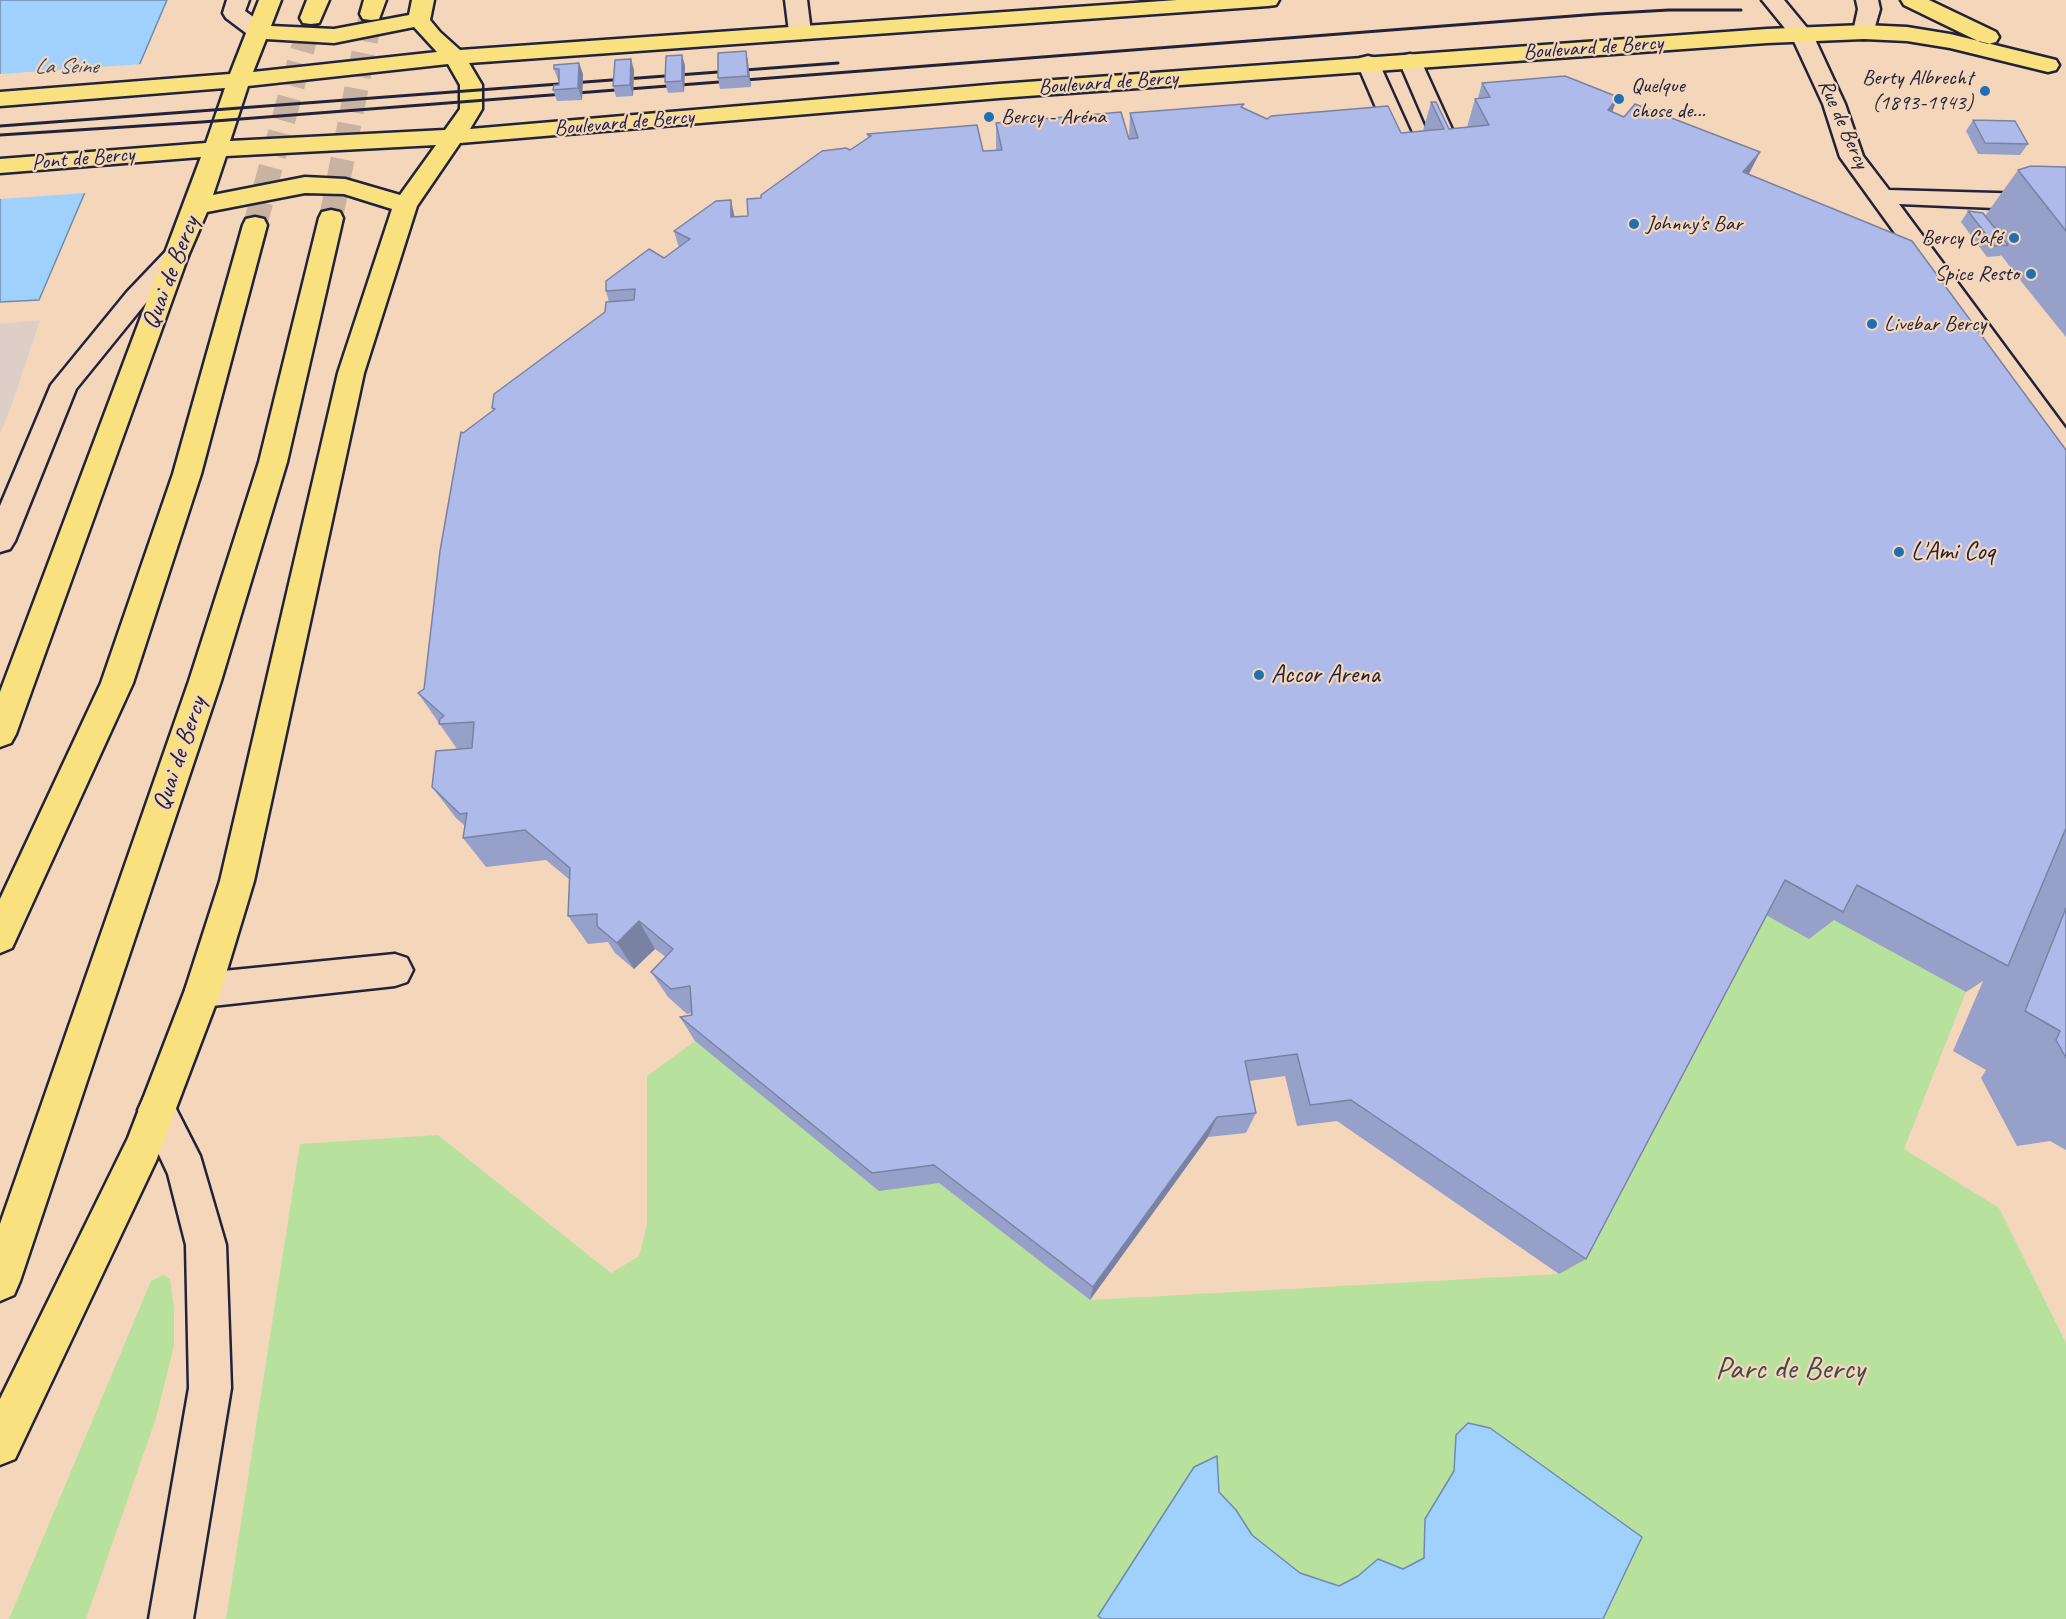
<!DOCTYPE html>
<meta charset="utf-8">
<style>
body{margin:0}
canvas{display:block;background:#f4d6ba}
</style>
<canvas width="2066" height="1619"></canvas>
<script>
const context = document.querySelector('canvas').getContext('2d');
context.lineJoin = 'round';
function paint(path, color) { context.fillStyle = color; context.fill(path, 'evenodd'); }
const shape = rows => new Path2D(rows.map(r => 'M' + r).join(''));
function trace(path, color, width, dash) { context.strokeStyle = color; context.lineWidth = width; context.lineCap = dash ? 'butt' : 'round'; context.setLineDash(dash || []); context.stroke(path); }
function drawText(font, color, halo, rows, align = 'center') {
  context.font = font + ' Caveat,sans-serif'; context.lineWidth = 4.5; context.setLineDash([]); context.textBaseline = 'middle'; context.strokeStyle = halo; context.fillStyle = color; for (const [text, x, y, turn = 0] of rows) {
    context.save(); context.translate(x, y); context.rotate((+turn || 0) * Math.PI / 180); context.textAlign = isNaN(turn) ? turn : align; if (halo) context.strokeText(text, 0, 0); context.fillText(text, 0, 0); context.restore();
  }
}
paint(shape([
 [40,320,12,404,0,434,0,324]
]), '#dfcec8');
paint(shape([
 [1768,883,1966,992,1904,1149,1999,1208,2066,1343,2066,1619,226,1619,300,1144,438,1135,611,1273,639,1256,647,1225,647,1076,695,1041,939,1183,1090,1300,1559,1274],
 [164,1275,170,1279,174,1308,174,1346,156,1418,86,1619,9,1619,151,1281]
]), '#b9e19e');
const water = shape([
 [0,0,167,0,39,300,0,302,0,0],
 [1468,1423,1490,1428,1642,1537,1603,1619,1102,1619,1098,1616,1194,1467,1217,1456,1219,1492,1236,1510,1252,1535,1300,1573,1339,1586,1358,1576,1378,1559,1403,1569,1424,1558,1425,1519,1454,1471,1456,1435,1468,1423]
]);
paint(water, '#9fd1fc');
trace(water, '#6d8baf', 1.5);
paint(shape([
 [142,64,87,193,0,199,0,74]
]), '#f4d6ba');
trace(shape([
 [331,218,371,14],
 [255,225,311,18]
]), '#cab2a1', 24, [24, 12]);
const minor = shape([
 [227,0,249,0,245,11,266,26,269,31,266,36,258,38,250,36,226,18,223,13,227,0],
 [785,0,807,0,811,32,808,37,800,39,792,37,789,32,785,0],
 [1762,0,1784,0,1813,35,1845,104,1863,156,1889,190,2066,195,2066,211,1899,204,2066,429,2066,459,2056,456,1840,157,1823,104,1792,37,1762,0],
 [1856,0,1878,0,1880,9,1872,37,1864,39,1856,37,1853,32,1858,9,1856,0],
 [1410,54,1418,56,1421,61,1460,147,1456,152,1448,154,1440,152,1436,147,1399,61,1402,56,1410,54],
 [1368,56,1376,58,1379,63,1417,147,1413,152,1405,154,1397,152,1393,147,1357,63,1360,58,1368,56],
 [176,248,185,250,188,256,185,262,145,304,76,389,15,541,10,549,0,552,0,506,51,385,127,292,167,250,176,248],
 [395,954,407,958,413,970,407,982,395,986,203,1007,190,1002,185,990,190,978,203,973,395,954],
 [157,1092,170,1097,200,1156,226,1245,231,1388,193,1619,149,1619,189,1388,186,1245,168,1174,138,1110,144,1097,157,1092]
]);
const major = shape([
 [259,0,281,0,271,26,334,29,409,15,412,0,434,0,430,20,440,32,460,50,1177,0,1279,0,1276,5,1268,6,469,63,482,85,482,109,470,129,999,84,1767,29,1864,25,1907,27,1950,34,2056,60,2059,65,2056,70,2048,72,1950,48,1907,41,1864,39,1767,43,999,98,460,143,417,206,364,373,254,881,221,990,156,1161,15,1459,0,1465,0,1399,128,1138,185,990,220,881,338,373,392,209,344,194,305,193,207,212,188,256,16,734,11,743,0,747,0,692,201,157,0,173,0,159,206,143,225,88,0,106,0,92,230,74,259,0],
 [414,27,437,52,253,72,266,39,334,43,414,27],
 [448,64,460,85,460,109,445,130,230,141,248,86,448,64],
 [436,145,400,195,345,179,305,177,213,195,226,156,436,145],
 [307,0,329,0,319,23,311,24,303,23,300,18,307,0],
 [364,0,386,0,379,19,371,20,363,19,360,14,364,0],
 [1901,0,1929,0,1996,32,1999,37,1996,42,1988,44,1980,42,1904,5,1901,0],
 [331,210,340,212,343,218,287,462,221,681,20,1281,14,1295,0,1301,0,1224,189,681,259,462,319,218,322,212,331,210],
 [255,217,264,219,267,225,201,474,133,683,12,948,0,953,0,899,101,683,173,474,243,225,246,219,255,217]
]);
trace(minor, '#22223b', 5);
trace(major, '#22223b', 5);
paint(minor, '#f4d6ba');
paint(major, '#fae180');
trace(shape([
 [0,126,838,63],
 [0,135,202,122,1598,14,1669,10,1741,10]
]), '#22223b', 3);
paint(shape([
 [746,51,748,62,751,87,720,89,718,78],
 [682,55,685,66,684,92,668,93,665,82],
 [579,63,583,74,582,100,557,101,553,90,559,85,559,80,558,80,554,69],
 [634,70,633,96,616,97,613,86],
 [1482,83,1613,112,1624,117,1760,152,1749,174,2066,450,2066,1150,2050,1141,2017,1146,1981,1078,1986,1070,1953,1051,1983,981,1966,992,1834,920,1809,939,1766,915,1586,1259,1559,1274,1337,1121,1297,1126,1285,1076,1249,1081,1256,1113,1246,1133,1208,1137,1090,1300,939,1183,879,1191,695,1041,680,1017,692,1015,692,1013,687,1014,668,997,651,972,666,957,655,949,634,969,615,953,608,942,588,944,568,916,570,880,546,860,486,867,463,838,465,826,456,818,432,787,457,749,418,693,424,689,463,433,493,410,492,408,605,312,609,302,606,291,664,258,679,248,674,231,734,217,748,216,761,198,850,150,868,138,867,134,983,151,996,150,996,123,1129,137,1130,113,1244,108,1267,119,1401,133,1423,131,1431,102,1449,129,1467,127,1475,99,1478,98],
 [1973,120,2028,144,2020,155,1978,154,1966,131],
 [2066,167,2066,337,2024,285,2001,255,2000,256,1987,257,1961,222,1968,211,1985,216,2018,170]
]), '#96a0c9');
paint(shape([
 [746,51,748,62,751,87,748,76],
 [682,55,685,66,684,92,682,81],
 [631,59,634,70,633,96,630,85],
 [579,63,583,74,582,100,578,88],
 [1618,97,1602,138,1608,110],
 [1760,152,1739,193,1743,172],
 [731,200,740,241,731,217],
 [639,921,655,949,634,969,617,943],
 [1217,1117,1208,1137,1090,1300,1093,1287]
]), '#7a82a4');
const building = shape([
 [746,51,748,76,718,78,718,53,746,51],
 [682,55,682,81,665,82,666,56,682,55],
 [631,59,630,85,613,86,615,60,631,59],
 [579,63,578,88,553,90,554,85,559,85,559,69,554,69,554,65,579,63],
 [1565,76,1618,97,1608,110,1624,117,1635,104,1760,152,1743,172,1912,241,2066,450,2066,828,2008,966,1857,885,1843,912,1785,880,1586,1259,1351,1100,1310,1105,1297,1054,1245,1061,1256,1113,1217,1117,1093,1287,934,1165,872,1173,680,1017,692,1015,690,986,671,989,651,972,673,949,639,921,617,943,597,926,597,914,568,916,570,868,525,830,463,838,467,813,460,814,432,787,436,751,472,748,474,722,439,724,440,719,444,716,418,693,424,689,440,551,461,432,463,433,495,409,492,408,494,394,605,312,606,302,634,300,635,289,606,291,606,281,649,249,664,258,690,239,674,231,716,201,731,200,731,217,748,216,747,199,761,198,761,195,822,151,846,148,850,150,871,136,867,134,977,125,983,151,1002,150,996,123,1121,112,1129,139,1138,138,1130,113,1244,104,1241,107,1267,119,1271,116,1388,106,1401,133,1444,129,1431,102,1436,102,1449,129,1489,125,1475,99,1490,97,1482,83,1565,76],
 [1973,120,2015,121,2028,144,1985,143,1973,120],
 [2031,166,2066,167,2066,231,2018,170,2031,166],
 [1968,211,1983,213,2008,245,1995,246,1968,211],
 [2066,908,2066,1058,2056,1040,2060,1031,2025,1011,2066,908]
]);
paint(building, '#aebaea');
trace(building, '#7a82a4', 1.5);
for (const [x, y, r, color] of [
 [1985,91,6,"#1f6fb2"],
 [1619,99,6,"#1f6fb2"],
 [989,117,6,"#1f6fb2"],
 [1634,224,6,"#1f6fb2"],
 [2014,238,6,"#1f6fb2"],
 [2031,274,6,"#1f6fb2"],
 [1872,324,6,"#1f6fb2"],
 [1899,552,6,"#1f6fb2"],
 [1259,675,6,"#1f6fb2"]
]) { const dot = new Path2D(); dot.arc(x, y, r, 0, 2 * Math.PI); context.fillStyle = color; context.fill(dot); trace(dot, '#f4d6ba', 2); }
drawText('22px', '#22223b', '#f4d6ba', [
 ["Boulevard de Bercy",1593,48,-4],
 ["Boulevard de Bercy",1108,83,-4],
 ["Boulevard de Bercy",624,123,-5],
 ["Rue de Bercy",1843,124,66],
 ["Pont de Bercy",83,159,-5]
]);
drawText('italic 22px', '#3b4562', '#f4d6ba', [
 ["La Seine",66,67]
]);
drawText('22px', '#22223b', '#f4d6ba', [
 ["Berty Albrecht",1973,78,"right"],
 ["(1893-1943)",1973,103,"right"],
 ["Quelque",1631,86],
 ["chose de...",1631,111],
 ["Bercy - Aréna",1001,117],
 ["Johnny's Bar",1646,224],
 ["Bercy Café",2002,238,"right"],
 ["Spice Resto",2019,274,"right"],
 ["Livebar Bercy",1884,324]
], 'left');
drawText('26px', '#22223b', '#f4d6ba', [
 ["Quai de Bercy",171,273,-69],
 ["Quai de Bercy",180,754,-71]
]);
drawText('26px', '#22223b', '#f4d6ba', [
 ["L'Ami Coq",1911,552],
 ["Accor Arena",1271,675]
], 'left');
drawText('32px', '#40484f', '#f4d6ba', [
 ["Parc de Bercy",1790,1370]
]);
</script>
